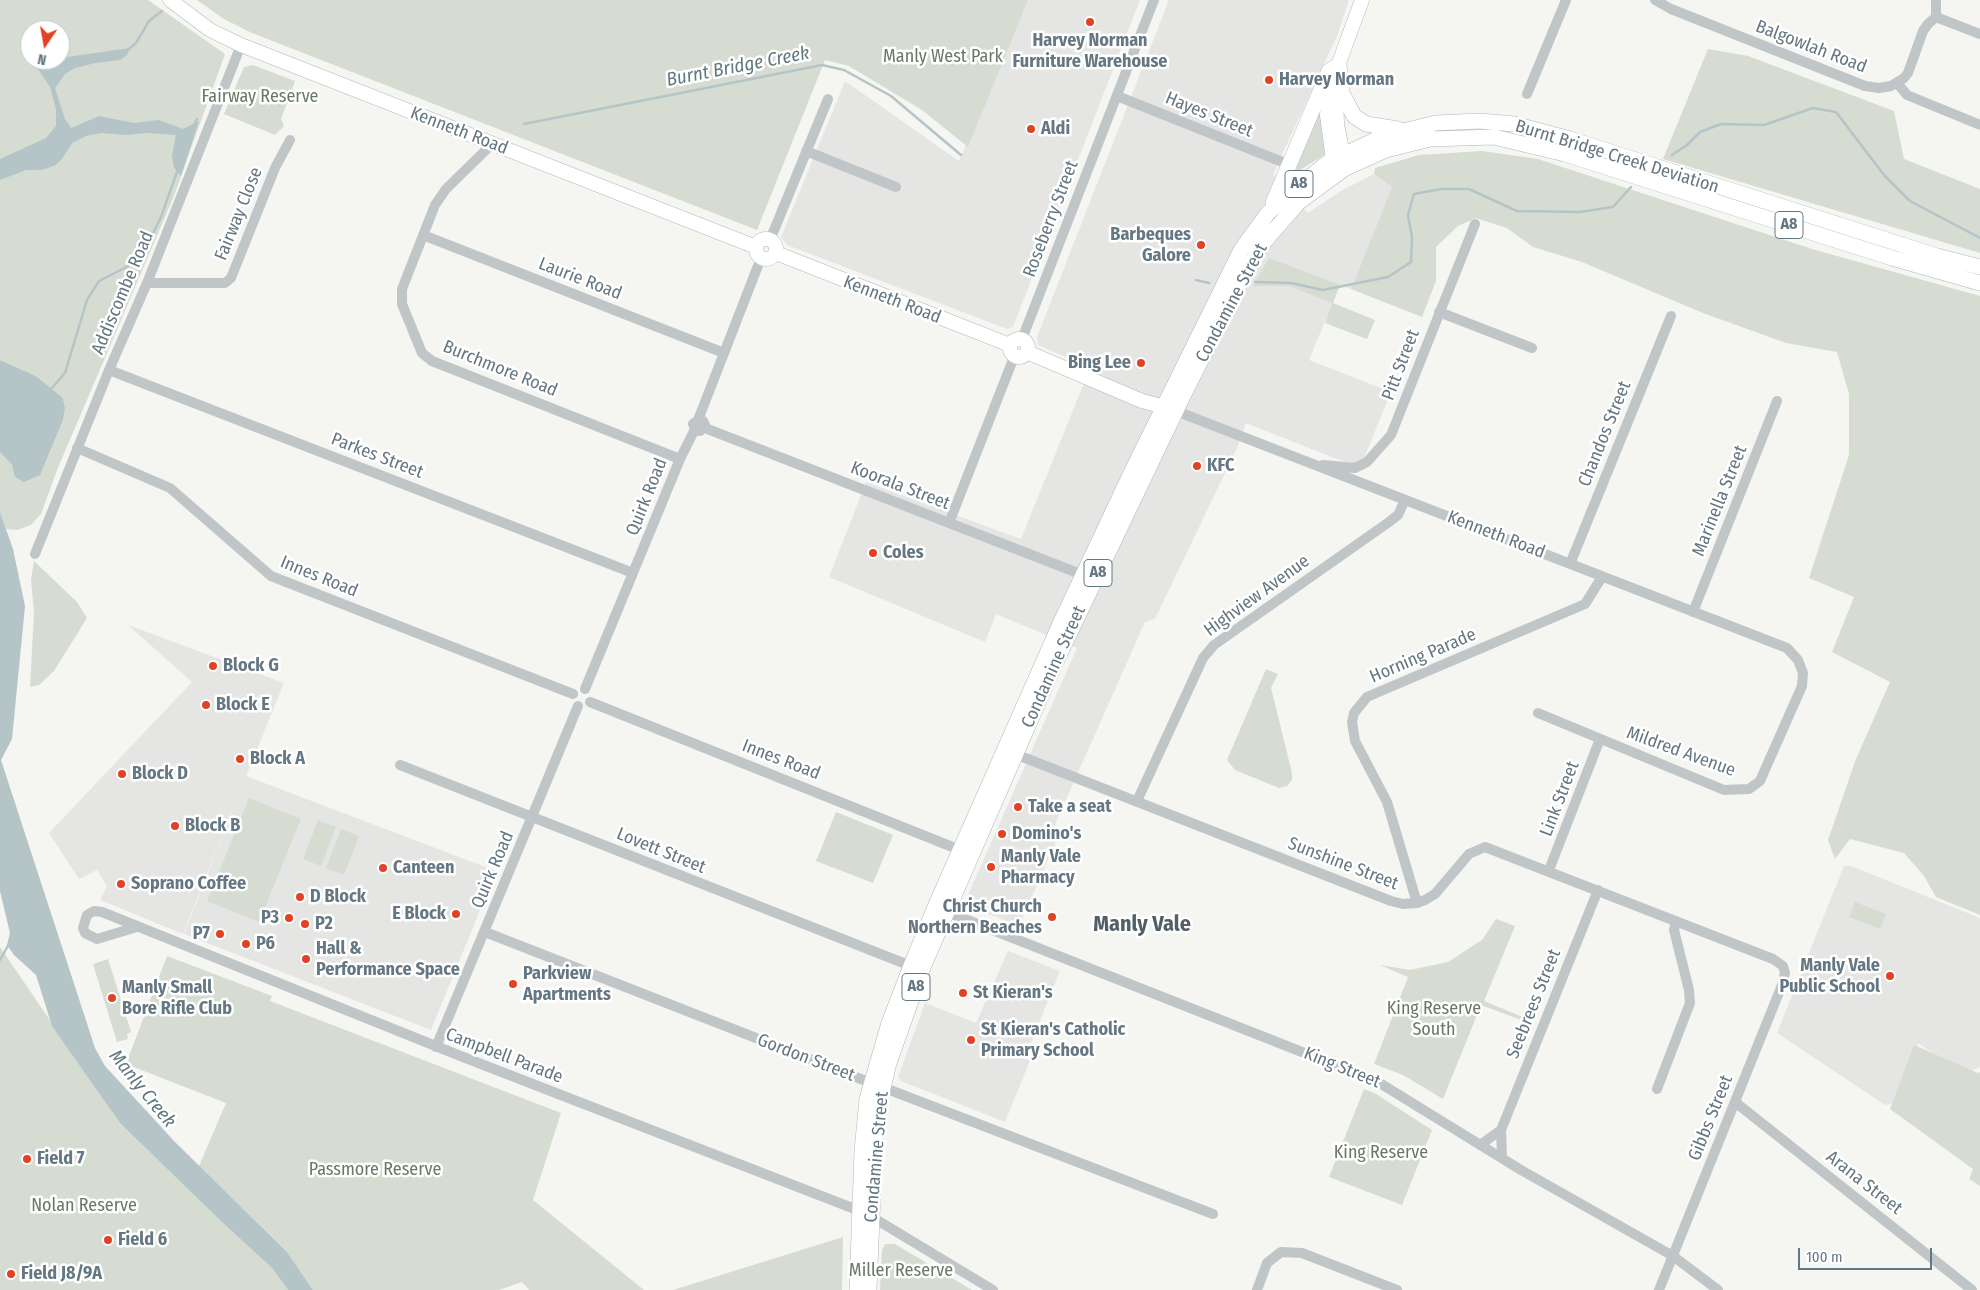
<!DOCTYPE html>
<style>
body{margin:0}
#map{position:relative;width:1980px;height:1290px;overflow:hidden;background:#f5f5f1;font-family:"Fira Sans Condensed",sans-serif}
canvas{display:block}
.north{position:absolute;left:20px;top:20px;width:50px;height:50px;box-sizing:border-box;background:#fff;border:1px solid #c1c9cd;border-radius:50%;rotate:192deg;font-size:14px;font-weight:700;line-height:20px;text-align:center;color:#647782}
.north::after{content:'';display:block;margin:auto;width:18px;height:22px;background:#e24224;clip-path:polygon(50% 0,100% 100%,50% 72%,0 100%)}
.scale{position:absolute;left:1798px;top:1248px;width:134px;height:22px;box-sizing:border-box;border:2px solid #647782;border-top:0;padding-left:6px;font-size:15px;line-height:18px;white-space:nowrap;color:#647782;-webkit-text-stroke:4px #fff;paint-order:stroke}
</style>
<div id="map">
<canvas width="1980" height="1290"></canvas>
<div class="north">N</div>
<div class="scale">100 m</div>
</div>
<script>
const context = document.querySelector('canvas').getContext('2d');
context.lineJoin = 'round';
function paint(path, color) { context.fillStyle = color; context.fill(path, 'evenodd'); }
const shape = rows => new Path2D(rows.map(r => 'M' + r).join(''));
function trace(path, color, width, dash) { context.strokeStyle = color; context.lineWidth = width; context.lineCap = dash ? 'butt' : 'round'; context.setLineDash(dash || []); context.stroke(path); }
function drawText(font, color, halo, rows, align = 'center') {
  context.font = font + ' "Fira Sans Condensed",sans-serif'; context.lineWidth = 5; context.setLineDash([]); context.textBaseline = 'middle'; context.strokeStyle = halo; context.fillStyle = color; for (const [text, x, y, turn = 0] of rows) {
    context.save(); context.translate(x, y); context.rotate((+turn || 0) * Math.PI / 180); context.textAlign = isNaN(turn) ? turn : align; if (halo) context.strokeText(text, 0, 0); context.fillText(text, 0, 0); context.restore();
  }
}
paint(shape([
 [1028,0,1140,0,1013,327,1007,329,787,245,781,237,845,81,959,161],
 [1169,0,1349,0,1337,36,1273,174,1308,213,1339,192,1374,174,1392,187,1351,289,1340,285,1309,360,1391,392,1362,463,1352,465,1246,423,1237,448,1155,619,1145,622,1052,831,1057,839,1019,926,964,904,1077,648,996,614,985,642,829,577,866,482,1021,539,1090,368,1038,345,1037,337],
 [128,625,284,683,246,776,496,871,431,1030,184,934,240,791,183,934,100,900,107,886,97,870,79,879,49,833,192,682],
 [1844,866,1851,866,1980,918,1980,1067,1965,1074,1918,1043,1905,1100,1885,1105,1777,1033],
 [1008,951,1060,971,1025,1058,1030,1061,1005,1122,901,1081,898,1077,925,1003,976,1023]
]), '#e5e6e4');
paint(shape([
 [0,0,148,0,225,54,174,196,57,470,41,514,31,525,17,530,6,529,0,512,0,452,12,465,39,475,63,420,65,408,63,398,36,376,0,360],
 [30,30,60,30,60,60,30,60],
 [197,0,1028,0,968,147,922,110,849,66,825,60,757,230,252,33,224,19],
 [1708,49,1748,56,1894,111,1904,159,1980,189,1980,253,1663,159],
 [253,65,295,81,281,119,284,126,275,135,224,114,244,67],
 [1320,103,1327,153,1294,174,1293,173],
 [1482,151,1538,159,1812,249,1980,296,1980,915,1936,897,1924,876,1904,853,1850,839,1835,859,1828,840,1856,759,1890,682,1832,652,1854,597,1809,578,1849,455,1849,394,1837,352,1786,343,1703,313,1582,262,1533,247,1507,228,1476,218,1458,226,1436,247,1436,281,1422,317,1351,289,1392,187,1374,174,1375,168,1419,155],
 [1269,258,1340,285,1333,303,1375,320,1367,339,1325,323,1332,303,1290,286,1253,286],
 [34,561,77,602,87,618,54,671,39,685,30,687,34,613,31,580],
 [1266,669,1278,674,1271,688,1292,773,1292,780,1287,786,1279,788,1235,770,1227,760],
 [249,798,301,819,259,922,207,901],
 [836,812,893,835,873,883,816,861],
 [318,820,336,827,321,866,303,859],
 [341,829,359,836,344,875,326,868],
 [1855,902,1886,914,1880,929,1849,917],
 [1496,919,1515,926,1484,1001,1530,1020,1529,1023,1481,1005,1443,1099,1403,1075,1374,1064,1408,977,1380,965,1410,970,1448,962,1482,940],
 [0,947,120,1123,272,1268,288,1290,0,1290],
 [167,956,272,996,270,1001,561,1113,533,1200,644,1290,529,1290,522,1282,499,1290,313,1290,287,1252,199,1166,226,1103,126,1064],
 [108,959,131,1032,127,1034,128,1039,117,1042,93,964],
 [1914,1045,1978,1073,1980,1072,1980,1186,1969,1179,1973,1169,1890,1109],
 [1364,1089,1376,1094,1432,1130,1402,1205,1329,1177],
 [843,1237,842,1290,673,1290],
 [885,1244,895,1244,972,1290,880,1290,882,1250]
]), '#d6dcd2');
paint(shape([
 [130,48,127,55,120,60,95,63,75,68,65,74,55,88,65,119,71,128,99,116,134,123,159,120,183,129,199,121,181,176,174,168,172,156,176,135,148,133,125,135,101,133,86,136,72,143,62,159,54,166,41,170,26,170,0,180,0,159,46,138,56,126,56,109,50,87,36,66,39,61,60,60,60,58],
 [0,360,36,376,63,398,65,408,63,420,40,475,24,482,15,477,12,465,0,452],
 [0,512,13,549,25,606,12,739,1,760,95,1048,105,1066,175,1142,287,1252,313,1290,288,1290,272,1268,219,1219,120,1123,52,1026,36,975,14,955,7,945,10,933,0,891]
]), '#b5c4c6');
trace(shape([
 [129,49,136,43,149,21,162,11],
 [524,124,822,65,844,70,891,96,961,155],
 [193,127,197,119],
 [1672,155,1687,145,1700,132,1721,124,1764,125,1813,108,1836,112,1884,175,1910,201,1980,238],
 [1196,280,1209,283],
 [1255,282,1291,283,1323,290,1388,277,1411,262,1412,237,1408,215,1414,194,1441,189,1469,189,1517,211,1580,212,1613,207,1631,187],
 [51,389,65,373,87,300,99,281,140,260,161,217,178,169],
 [0,960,9,944]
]), '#b5c4c6', 2.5);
const major = shape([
 [170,0,210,30,241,45,756,247],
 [1336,93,1337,124,1343,155],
 [1333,160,1327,115,1329,90,1362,0],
 '756 249a10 10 0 1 1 20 0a10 10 0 1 1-20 0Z',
 [776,253,1010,345],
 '1010 348a9 9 0 1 1 18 0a9 9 0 1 1-18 0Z',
 [1027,352,1142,401,1173,409]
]);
const highway = shape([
 [1273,203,1329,71,1339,65,1342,93,1354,116,1366,124,1398,129],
 [857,1290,862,1151,867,1099,889,1023,911,966,935,907,1060,624,1133,469,1241,250,1268,213,1284,198,1327,163,1383,136,1436,123,1480,121,1514,124,1570,139,1937,256,1980,267],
 [869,1290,875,1142,879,1105,889,1063,923,967,1054,666,1183,396,1246,271,1264,242,1298,203,1344,169,1386,150,1430,139,1494,137,1565,154,1892,258,1980,283]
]);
trace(major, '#b3b8bb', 15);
trace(highway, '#b3b7b9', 16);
trace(shape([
 [1655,0,1671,9,1865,86,1879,88,1891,86,1904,78,1908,73,1923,31,1928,24,1936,17],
 [1936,0,1936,17],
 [1936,17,1980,34],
 [1898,84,1907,95,1980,125],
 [1527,94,1566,0],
 [1117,96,1290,165],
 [492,144,446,189,435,205,402,289,402,304,422,353,432,361,680,459],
 [806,151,896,187],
 [423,235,724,353],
 [770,240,828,99],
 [147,283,225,283,231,278,275,168,290,140],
 [1439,312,1532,348],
 [1022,339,1154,0],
 [109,370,633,573],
 [1176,411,1787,648,1798,660,1803,673,1802,686,1760,781,1749,789,1724,790,1538,713],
 [698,420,703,421,705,425,700,431,695,429,693,424,698,420,761,258],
 [705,428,1083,575],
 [77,448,170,488,271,576,573,694],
 [1323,465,1355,468,1367,462,1391,435,1475,224],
 [949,523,1014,357],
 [35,554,109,370,147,283,241,45],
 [1570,564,1671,316],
 [1693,612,1777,401],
 [585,689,680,459,695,429],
 [590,702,960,850],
 [1015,754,1391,901,1403,904,1417,903,1425,900,1435,894,1469,854,1485,847,1773,959,1783,966],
 [400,765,911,966],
 [1137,801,1203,658,1214,645,1389,522,1398,515,1405,500],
 [1549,870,1600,739],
 [1417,903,1387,802,1355,741,1352,722,1354,713,1367,697,1585,604,1602,577],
 [947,912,1378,1082,1521,1170,1673,1256,1718,1290],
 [137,927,97,939,85,933,83,928,87,915,94,911,102,912,463,1057,860,1211],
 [485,932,871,1083],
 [436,1047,578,706],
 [882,1087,1213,1214],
 [1657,1089,1690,1003,1689,990,1674,930,1676,921],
 [1735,1102,1972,1290],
 [1480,1145,1501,1130],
 [1502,1158,1501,1130,1598,890],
 [872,1217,993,1290],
 [1257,1290,1267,1263,1281,1252,1302,1253,1397,1290],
 [1659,1290,1782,985,1785,973,1783,966]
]), '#c0c5c7', 10);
trace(major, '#fff', 14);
trace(highway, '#fff', 15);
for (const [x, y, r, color] of [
 [1090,22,5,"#e24224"],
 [1269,80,5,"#e24224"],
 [1031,129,5,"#e24224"],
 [1201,245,5,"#e24224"],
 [1141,363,5,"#e24224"],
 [1197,466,5,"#e24224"],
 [873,553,5,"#e24224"],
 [213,666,5,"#e24224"],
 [206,705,5,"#e24224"],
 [240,759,5,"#e24224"],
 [122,774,5,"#e24224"],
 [1018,807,5,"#e24224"],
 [175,826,5,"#e24224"],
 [1002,834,5,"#e24224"],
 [991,867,5,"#e24224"],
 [383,868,5,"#e24224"],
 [121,884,5,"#e24224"],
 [300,897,5,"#e24224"],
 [456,914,5,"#e24224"],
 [1052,917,5,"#e24224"],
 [289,918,5,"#e24224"],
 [305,924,5,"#e24224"],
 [220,934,5,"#e24224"],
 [246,944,5,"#e24224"],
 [306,959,5,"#e24224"],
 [1890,976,5,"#e24224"],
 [513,984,5,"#e24224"],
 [963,993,5,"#e24224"],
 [112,998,5,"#e24224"],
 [971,1040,5,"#e24224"],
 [27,1159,5,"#e24224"],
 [108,1240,5,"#e24224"],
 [11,1274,5,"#e24224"]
]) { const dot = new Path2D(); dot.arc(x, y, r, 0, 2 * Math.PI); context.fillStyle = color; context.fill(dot); trace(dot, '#fff', 2); }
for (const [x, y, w] of [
 [1299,184,28],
 [1789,225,28],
 [1098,573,28],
 [916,987,28]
]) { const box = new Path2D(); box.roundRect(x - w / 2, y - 13.5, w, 27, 4); context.fillStyle = '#fff'; context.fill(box); trace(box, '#647782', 1); }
drawText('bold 16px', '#647782', null, [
 ["A8",1299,184],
 ["A8",1789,225],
 ["A8",1098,573],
 ["A8",916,987]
]);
drawText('bold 18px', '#647782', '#fff', [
 ["Harvey Norman",1090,41,"center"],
 ["Furniture Warehouse",1090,62,"center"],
 ["Harvey Norman",1279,80],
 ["Aldi",1041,129],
 ["Barbeques",1191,235,"right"],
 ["Galore",1191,256,"right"],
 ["Bing Lee",1131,363,"right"],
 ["KFC",1207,466],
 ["Coles",883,553],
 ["Block G",223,666],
 ["Block E",216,705],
 ["Block A",250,759],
 ["Block D",132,774],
 ["Take a seat",1028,807],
 ["Block B",185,826],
 ["Domino's",1012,834],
 ["Manly Vale",1001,857],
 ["Pharmacy",1001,878],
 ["Canteen",393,868],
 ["Soprano Coffee",131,884],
 ["D Block",310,897],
 ["Christ Church",1042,907,"right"],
 ["Northern Beaches",1042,928,"right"],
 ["E Block",446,914,"right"],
 ["P3",279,918,"right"],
 ["P2",315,924],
 ["P7",210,934,"right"],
 ["P6",256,944],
 ["Hall &",316,949],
 ["Performance Space",316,970],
 ["Manly Vale",1880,966,"right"],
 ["Public School",1880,987,"right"],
 ["Parkview",523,974],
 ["Apartments",523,995],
 ["Manly Small",122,988],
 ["Bore Rifle Club",122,1009],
 ["St Kieran's",973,993],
 ["St Kieran's Catholic",981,1030],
 ["Primary School",981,1051],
 ["Field 7",37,1159],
 ["Field 6",118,1240],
 ["Field J8/9A",21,1274]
], 'left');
drawText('18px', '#647782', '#fff', [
 ["Balgowlah Road",1811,47,21],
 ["Hayes Street",1209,115,22],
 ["Kenneth Road",459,131,21],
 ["Burnt Bridge Creek Deviation",1617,157,17],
 ["Fairway Close",239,214,-68],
 ["Roseberry Street",1051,219,-69],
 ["Laurie Road",580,279,21],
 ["Addiscombe Road",123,293,-67],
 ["Kenneth Road",892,300,21],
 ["Condamine Street",1232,303,-62],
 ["Pitt Street",1401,365,-69],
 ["Burchmore Road",500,369,22],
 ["Chandos Street",1605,434,-68],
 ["Parkes Street",377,456,21],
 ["Koorala Street",900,486,21],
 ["Quirk Road",647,497,-68],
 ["Marinella Street",1720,501,-68],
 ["Kenneth Road",1496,535,21],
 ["Innes Road",319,577,22],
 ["Highview Avenue",1257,596,-36],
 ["Horning Parade",1423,656,-23],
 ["Condamine Street",1054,667,-66],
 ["Mildred Avenue",1681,752,20],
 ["Innes Road",781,760,21],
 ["Link Street",1560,799,-69],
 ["Lovett Street",661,851,22],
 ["Sunshine Street",1343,864,21],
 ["Quirk Road",493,870,-67],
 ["Seebrees Street",1534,1004,-68],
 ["Campbell Parade",504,1056,21],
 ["Gordon Street",806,1058,21],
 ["King Street",1342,1068,22],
 ["Gibbs Street",1711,1118,-68],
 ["Condamine Street",877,1157,-85],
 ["Arana Street",1864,1183,38]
]);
drawText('18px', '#697963', '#fff', [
 ["Manly West Park",943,57],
 ["Fairway Reserve",260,97],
 ["King Reserve",1434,1009],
 ["South",1434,1030],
 ["King Reserve",1381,1153],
 ["Passmore Reserve",375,1170],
 ["Nolan Reserve",84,1206],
 ["Miller Reserve",901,1271]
]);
drawText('italic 19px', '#5f797f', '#fff', [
 ["Burnt Bridge Creek",738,67,-11],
 ["Manly Creek",142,1089,51]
]);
drawText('bold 22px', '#525f67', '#fff', [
 ["Manly Vale",1142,925]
]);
</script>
